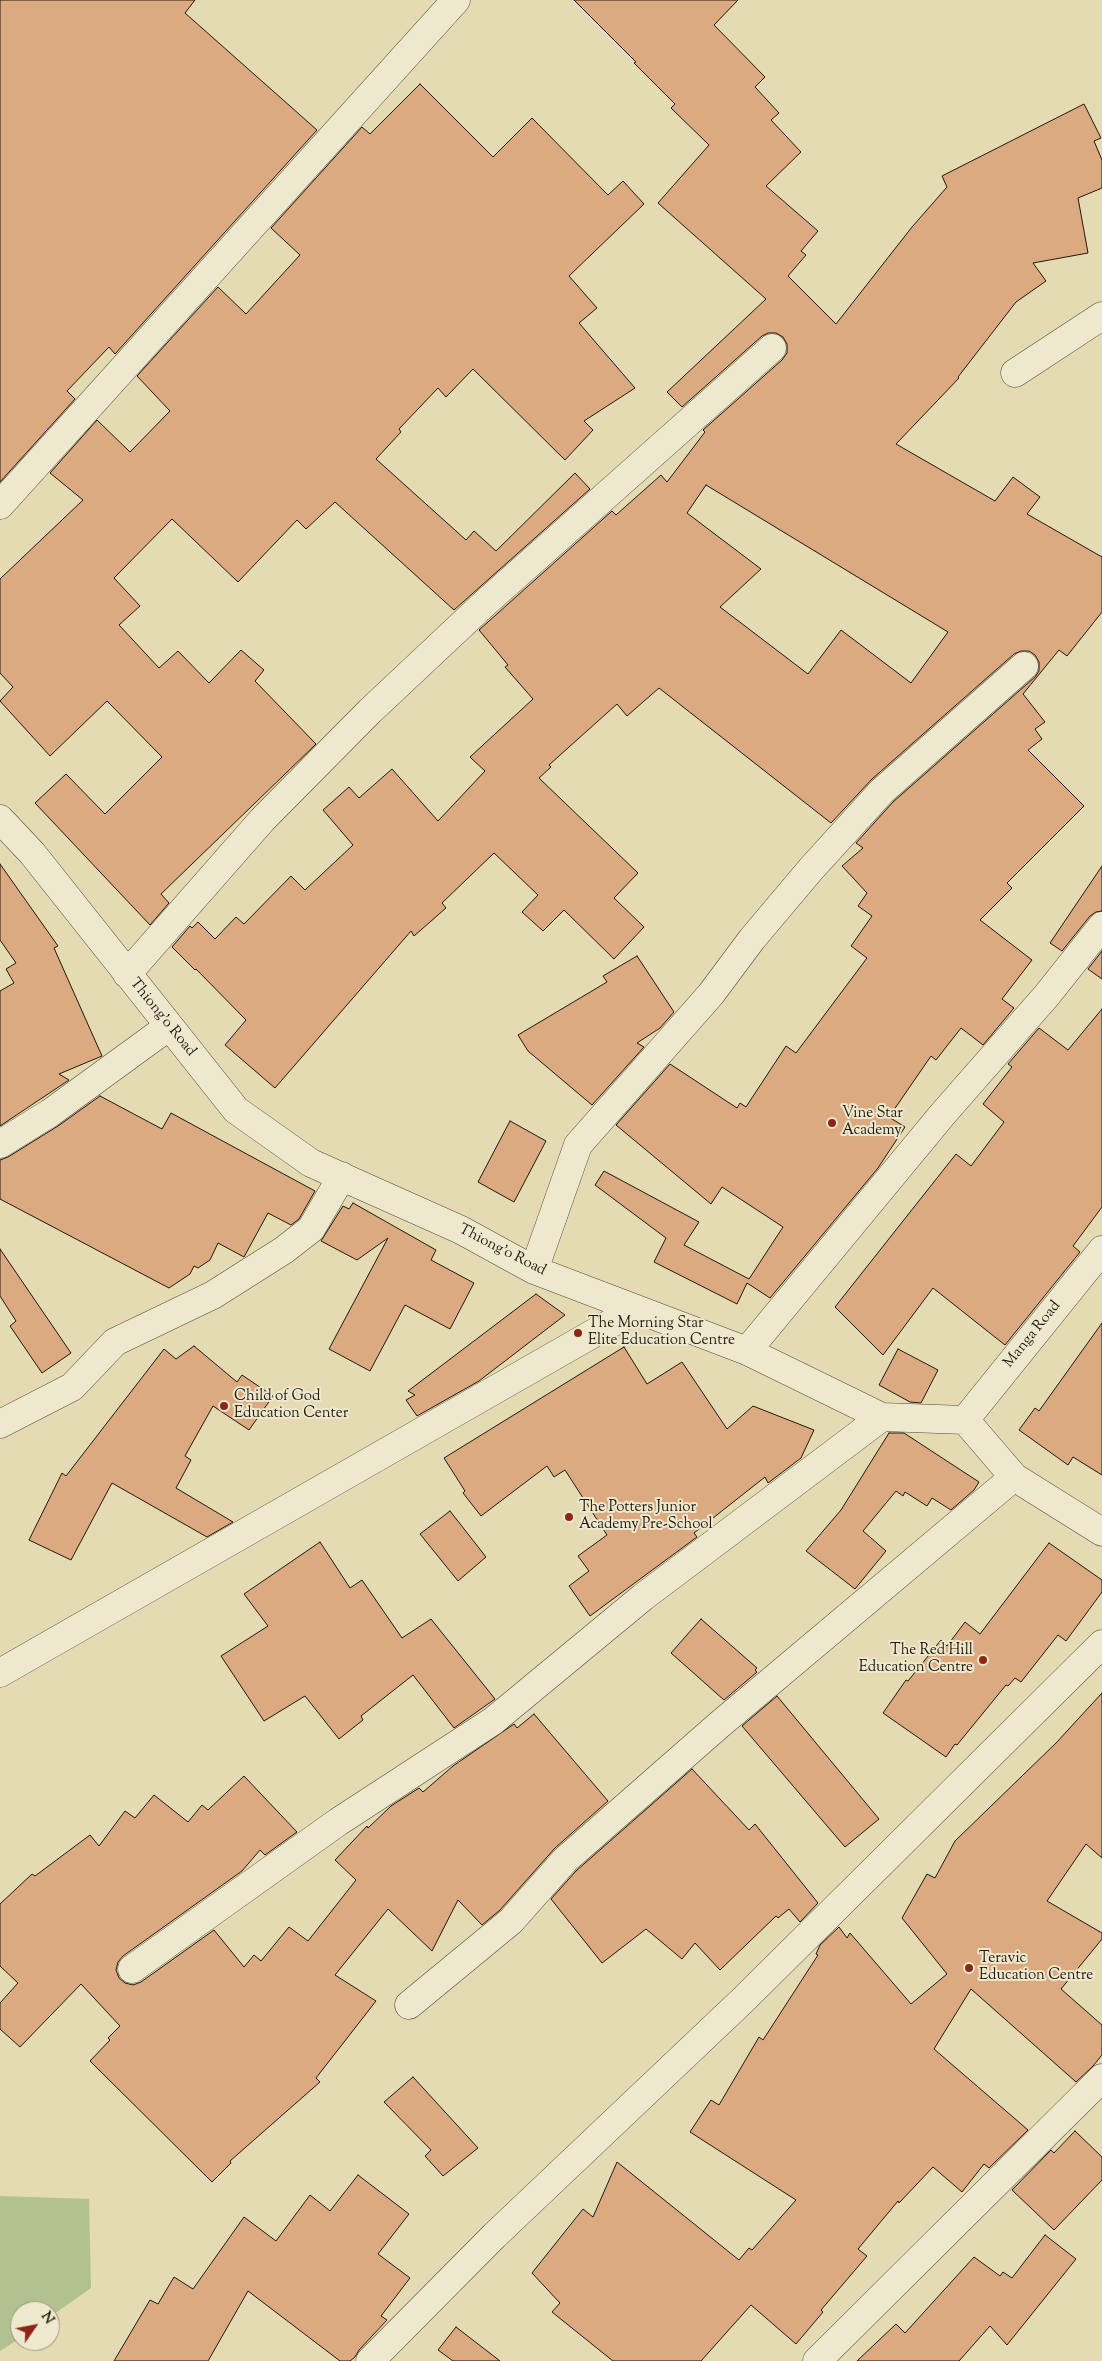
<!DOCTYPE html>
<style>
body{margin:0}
#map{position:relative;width:1102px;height:2361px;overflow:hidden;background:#e5dbb3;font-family:"Sorts Mill Goudy",serif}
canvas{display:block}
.north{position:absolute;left:10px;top:2301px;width:50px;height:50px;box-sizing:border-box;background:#eee8ce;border:1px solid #9c9481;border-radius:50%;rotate:57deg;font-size:14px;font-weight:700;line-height:20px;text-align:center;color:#22170d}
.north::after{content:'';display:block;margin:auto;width:18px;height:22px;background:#8f2418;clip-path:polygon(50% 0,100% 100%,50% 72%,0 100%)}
</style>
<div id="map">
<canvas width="1102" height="2361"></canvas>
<div class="north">N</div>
</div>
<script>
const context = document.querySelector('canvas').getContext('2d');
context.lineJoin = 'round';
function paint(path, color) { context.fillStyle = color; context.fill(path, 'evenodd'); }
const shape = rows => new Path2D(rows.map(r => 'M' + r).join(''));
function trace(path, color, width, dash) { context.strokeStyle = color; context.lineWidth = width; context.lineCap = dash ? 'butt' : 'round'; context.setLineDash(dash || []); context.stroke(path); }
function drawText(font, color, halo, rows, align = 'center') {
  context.font = font + ' "Sorts Mill Goudy",serif'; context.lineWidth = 4; context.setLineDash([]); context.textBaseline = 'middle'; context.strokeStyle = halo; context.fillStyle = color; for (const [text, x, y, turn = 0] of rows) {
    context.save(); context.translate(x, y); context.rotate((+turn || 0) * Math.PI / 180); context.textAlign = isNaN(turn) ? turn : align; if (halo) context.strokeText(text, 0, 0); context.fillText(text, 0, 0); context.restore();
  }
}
paint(shape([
 [0,2196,89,2199,91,2288,50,2317,50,2311,20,2311,20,2338,0,2351]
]), '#b1c18f');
const building = shape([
 [0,0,195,0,185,13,317,130,115,354,109,347,67,391,75,399,0,482,0,0],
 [574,0,738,0,714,25,765,77,755,87,779,113,771,120,801,152,766,186,818,231,801,251,806,255,788,276,836,324,912,227,947,187,942,176,1084,104,1101,138,1094,141,1102,160,1102,188,1078,198,1088,253,1033,263,1046,281,1016,302,958,377,959,378,896,444,995,501,1013,477,1040,497,1027,514,1102,557,1102,612,1067,656,1059,650,1023,694,1045,722,1035,729,1042,739,1028,750,1084,806,1007,883,1012,888,980,920,1032,960,1002,999,1014,1008,983,1045,961,1028,936,1060,931,1056,889,1117,905,1127,878,1168,770,1298,747,1283,737,1304,654,1262,666,1238,595,1185,604,1171,699,1222,684,1245,749,1279,783,1227,722,1187,711,1204,616,1125,670,1064,737,1108,740,1103,746,1107,786,1046,796,1053,867,958,851,946,872,916,858,906,867,893,842,866,863,848,856,843,893,802,1035,677,1039,671,1039,662,1035,655,1029,651,1021,651,1014,654,872,779,831,823,659,688,627,716,617,704,549,765,551,767,539,778,638,873,614,898,644,927,614,959,564,910,543,931,522,912,538,895,494,853,442,903,446,908,414,936,411,931,275,1088,225,1045,246,1020,196,969,195,970,172,947,190,926,192,928,198,922,215,939,236,917,244,924,291,876,305,890,353,845,323,810,349,787,359,798,392,769,438,821,485,771,470,757,533,699,505,667,508,665,479,630,612,511,616,515,661,475,667,482,705,432,703,430,782,360,787,353,787,344,783,337,776,333,768,333,762,336,682,407,667,392,766,299,658,203,709,145,671,108,675,104,634,63,636,62,574,0],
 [706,485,948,632,911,683,841,630,808,674,720,607,761,569,687,513,706,485],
 [420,84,493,157,532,118,608,195,623,181,644,204,569,276,597,308,579,323,635,388,584,421,593,430,565,460,473,369,446,397,438,388,399,429,401,432,376,459,466,540,474,531,496,551,575,473,590,489,454,610,335,502,306,529,297,520,238,582,172,519,114,578,140,606,119,625,159,668,178,651,209,683,241,650,264,670,255,681,316,744,161,894,169,903,150,925,35,803,66,774,105,814,162,757,107,701,50,756,0,701,13,687,0,673,0,579,83,500,50,473,97,420,130,452,170,411,137,376,218,287,246,314,300,255,271,228,362,127,370,134,420,84],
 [0,864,58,946,54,948,102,1056,59,1074,69,1080,0,1126,0,991,14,983,6,969,16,963,0,940,0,864],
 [1102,866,1102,911,1096,912,1090,916,1062,951,1050,943,1102,866],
 [1102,951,1102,979,1088,969,1102,951],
 [637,956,674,1012,660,1028,637,1043,644,1047,592,1105,528,1051,518,1035,607,982,603,976,637,956],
 [1102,1009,1102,1207,1073,1246,1080,1252,1005,1345,933,1288,883,1355,835,1307,956,1154,971,1166,1004,1122,983,1104,1012,1067,1008,1064,1039,1028,1068,1050,1102,1009],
 [100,1096,162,1129,171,1113,315,1191,299,1219,291,1225,268,1213,244,1257,218,1243,210,1260,198,1268,194,1266,190,1274,169,1288,0,1199,0,1160,8,1157,58,1126,100,1096],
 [510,1121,546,1141,514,1202,478,1182,510,1121],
 [353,1203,436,1250,431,1260,474,1283,450,1329,405,1305,370,1371,329,1349,388,1238,357,1260,321,1241,343,1206,349,1209,353,1203],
 [0,1249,71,1353,42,1373,10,1326,16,1321,0,1296,0,1249],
 [536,1294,565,1315,479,1381,417,1416,406,1400,415,1395,408,1391,536,1294],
 [1102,1323,1102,1475,1073,1457,1068,1465,1019,1430,1035,1408,1039,1411,1102,1323],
 [194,1346,237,1382,242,1375,273,1396,249,1430,213,1406,185,1456,191,1460,176,1488,233,1522,207,1537,112,1483,71,1560,29,1540,62,1473,66,1476,164,1349,176,1359,194,1346],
 [624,1347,647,1384,682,1362,727,1429,753,1406,814,1430,801,1458,768,1483,765,1477,694,1533,697,1537,590,1616,569,1586,589,1571,578,1556,607,1535,565,1470,554,1477,547,1466,481,1516,463,1493,465,1491,444,1458,624,1347],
 [898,1349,938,1370,921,1403,910,1402,879,1385,898,1349],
 [889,1433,904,1433,979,1482,974,1490,951,1510,932,1498,927,1506,905,1492,903,1496,896,1491,863,1531,886,1551,855,1589,806,1551,841,1510,889,1433],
 [450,1511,486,1557,458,1581,420,1534,450,1511],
 [320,1542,350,1588,362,1580,402,1638,431,1619,495,1699,454,1728,413,1675,361,1716,363,1720,339,1739,305,1696,264,1721,221,1656,268,1626,244,1594,320,1542],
 [1049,1543,1102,1580,1102,1592,1066,1641,1058,1635,1021,1682,1015,1678,1008,1686,1006,1685,957,1745,955,1744,946,1757,883,1713,906,1680,908,1681,941,1640,947,1646,965,1622,980,1634,1049,1543],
 [701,1619,757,1668,755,1670,757,1672,724,1700,671,1653,701,1619],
 [1102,1693,1102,1858,1086,1844,1047,1901,1102,1933,1102,1939,1061,1989,1102,2025,1102,2055,1093,2066,1076,2082,971,1989,934,2049,1028,2130,989,2168,984,2164,962,2192,933,2167,899,2203,898,2201,858,2249,867,2256,821,2310,823,2312,796,2344,751,2305,701,2361,613,2361,552,2312,560,2303,532,2273,583,2209,593,2217,617,2162,739,2260,749,2248,752,2250,796,2200,690,2132,711,2100,719,2105,759,2037,763,2040,818,1955,816,1954,820,1945,839,1927,847,1938,850,1933,911,2004,947,1974,902,1918,927,1874,935,1878,955,1841,1056,1743,1102,1693],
 [777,1696,879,1819,845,1847,742,1726,777,1696],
 [534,1714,608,1801,555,1848,500,1910,482,1925,458,1900,432,1951,388,1909,335,1975,376,2001,316,2078,320,2082,230,2161,231,2163,212,2182,90,2061,110,2040,108,2038,120,2026,81,1984,20,2047,0,2029,0,2003,18,1983,0,1966,0,1904,32,1874,35,1876,90,1835,99,1846,125,1811,135,1818,154,1795,188,1822,202,1805,208,1810,244,1776,297,1832,265,1855,260,1850,242,1871,123,1956,118,1962,116,1970,119,1978,125,1983,133,1985,141,1982,214,1930,244,1967,254,1955,261,1961,289,1927,308,1941,356,1880,335,1860,367,1826,368,1828,391,1806,419,1788,423,1792,453,1766,514,1724,517,1728,534,1714],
 [692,1769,749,1830,755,1824,818,1903,800,1922,789,1909,778,1918,776,1916,720,1970,695,1943,682,1959,646,1929,602,1963,551,1899,576,1871,692,1769],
 [413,2077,478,2148,443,2176,425,2156,431,2150,384,2102,413,2077],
 [1075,2131,1102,2157,1102,2180,1054,2230,1012,2190,1051,2150,1054,2153,1075,2131],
 [358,2175,409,2214,378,2254,410,2278,381,2316,387,2320,359,2350,355,2357,350,2361,340,2361,248,2291,208,2361,114,2361,150,2300,158,2304,174,2277,193,2289,244,2217,276,2241,310,2195,330,2211,358,2175],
 [1045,2235,1076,2259,1007,2345,990,2326,959,2361,857,2361,896,2324,905,2333,974,2257,1000,2276,1003,2272,1012,2278,1045,2235],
 [456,2327,500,2361,453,2361,438,2350,456,2327]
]);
paint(building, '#dbaa81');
trace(building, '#22170d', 1);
const minor = shape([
 [1015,373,1102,316],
 [0,505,456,0],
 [0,819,32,853,236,1110,311,1163,461,1230,534,1270,747,1351,882,1417,965,1420,1014,1477,1102,1532],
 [127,974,263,819,370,711,485,603,772,348],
 [0,1144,50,1113,168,1027],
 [534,1270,578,1145,711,994,752,939,811,869,882,791,1024,666],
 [747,1351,942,1115,1047,995,1102,926],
 [965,1420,1102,1250],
 [0,1424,72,1387,115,1342,213,1295,284,1250,311,1229,342,1176],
 [0,1673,636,1309],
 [132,1969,338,1822,493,1721,643,1597,882,1417],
 [409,2005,511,1921,565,1860,719,1725,1014,1477],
 [370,2361,494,2236,743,2000,1102,1644],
 [817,2361,1102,2078]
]);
trace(minor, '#534836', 29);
trace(minor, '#eee8ce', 28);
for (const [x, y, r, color] of [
 [832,1123,5,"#8f2418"],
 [578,1333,5,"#8f2418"],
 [224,1406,5,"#8f2418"],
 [569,1517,5,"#8f2418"],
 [983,1660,5,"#8f2418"],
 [969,1968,5,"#8f2418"]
]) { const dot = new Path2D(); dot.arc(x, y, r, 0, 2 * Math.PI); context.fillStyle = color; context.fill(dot); trace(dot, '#eee8ce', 2); }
drawText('15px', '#22170d', '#eee8ce', [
 ["Thiong'o Road",162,1018,51],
 ["Thiong'o Road",502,1251,27],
 ["Manga Road",1033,1335,-51]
]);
drawText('15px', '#22170d', '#eee8ce', [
 ["Vine Star",842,1114],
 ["Academy",842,1131],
 ["The Morning Star",588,1324],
 ["Elite Education Centre",588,1341],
 ["Child of God",234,1397],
 ["Education Center",234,1414],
 ["The Potters Junior",579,1508],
 ["Academy Pre-School",579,1525],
 ["The Red Hill",973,1651,"right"],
 ["Education Centre",973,1668,"right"],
 ["Teravic",979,1959],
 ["Education Centre",979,1976]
], 'left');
</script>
